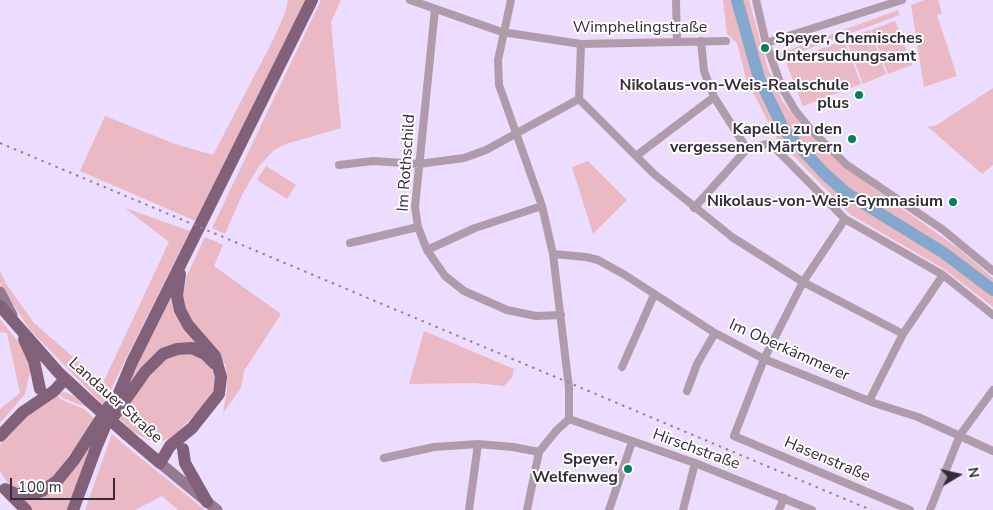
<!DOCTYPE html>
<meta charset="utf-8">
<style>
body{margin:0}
#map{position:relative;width:993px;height:510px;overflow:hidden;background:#ecdcfd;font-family:"Nunito Sans",sans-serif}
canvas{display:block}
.north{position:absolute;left:933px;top:450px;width:50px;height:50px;-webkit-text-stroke:4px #fff;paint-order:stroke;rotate:81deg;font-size:14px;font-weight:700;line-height:20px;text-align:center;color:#332c39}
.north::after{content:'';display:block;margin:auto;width:18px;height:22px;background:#332c39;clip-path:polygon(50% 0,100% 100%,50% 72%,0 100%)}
.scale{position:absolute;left:10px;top:478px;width:105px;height:22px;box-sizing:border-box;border:2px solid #332c39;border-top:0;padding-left:6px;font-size:15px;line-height:18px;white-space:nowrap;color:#332c39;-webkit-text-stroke:4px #fff;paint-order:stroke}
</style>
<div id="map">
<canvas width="993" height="510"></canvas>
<div class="north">N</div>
<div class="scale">100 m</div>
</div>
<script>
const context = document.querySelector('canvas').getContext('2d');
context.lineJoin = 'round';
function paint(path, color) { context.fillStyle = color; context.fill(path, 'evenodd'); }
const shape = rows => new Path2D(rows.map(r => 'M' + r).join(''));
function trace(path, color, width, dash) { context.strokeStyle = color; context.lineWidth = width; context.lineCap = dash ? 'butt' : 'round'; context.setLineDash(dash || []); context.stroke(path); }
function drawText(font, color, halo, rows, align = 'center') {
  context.font = font + ' "Nunito Sans",sans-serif'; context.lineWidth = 4; context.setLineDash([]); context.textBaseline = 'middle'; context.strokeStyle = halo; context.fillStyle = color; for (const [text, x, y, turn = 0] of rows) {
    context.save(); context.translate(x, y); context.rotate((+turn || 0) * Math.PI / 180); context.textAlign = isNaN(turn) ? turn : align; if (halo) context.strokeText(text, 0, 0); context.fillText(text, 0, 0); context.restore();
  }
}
paint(shape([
 [288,0,308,0,198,222,80,171,105,116,175,144,213,155,273,40,285,13],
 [321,0,341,0,331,22,341,128,286,144,274,150,259,166,242,195,225,234,212,228],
 [723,0,749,0,768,69,783,102,806,131,847,169,959,249,993,278,993,307,944,269,851,215,777,139,746,79,737,43,727,34],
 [925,0,938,0,942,13,937,15,957,76,924,87,911,5],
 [898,10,900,15,780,59,778,54],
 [895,21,912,65,888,74,871,30],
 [870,30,886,74,863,84,846,39],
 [844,40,861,84,803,106,786,62],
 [993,88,993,165,982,174,928,127,937,125],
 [588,161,627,200,593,234,572,167],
 [266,166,296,185,287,199,257,180],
 [125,208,190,231,103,405,30,330,3,289,0,283,0,271,6,284,34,323,103,383,169,242],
 [205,237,223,245,214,266,281,314,244,371,241,388,223,413,227,390,226,366,216,350,194,327,182,301,187,275],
 [174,287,209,352,173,346,122,400,131,375],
 [0,319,23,348,33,371,30,372,25,394,0,423,0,409,20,393,7,333,0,332],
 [424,331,514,369,512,378,504,386,474,383,409,384],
 [170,354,196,354,210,366,215,378,213,392,203,407,171,438,162,441,149,440,129,430,129,428,120,419,135,392],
 [65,392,77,398,86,407,63,398,58,393],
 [56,394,62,400,84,409,95,419,50,482,26,492,9,485,0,471,0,445,20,421],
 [98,428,68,510,32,510,19,498,41,495],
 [112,434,122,443,205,510,178,510,162,496,135,510,85,510]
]), '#eab9c4');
trace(shape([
 [737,0,759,78,784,130,824,173,845,192,944,253,993,290]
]), '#84a7cd', 12);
trace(shape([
 [410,0,502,32,581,44,726,41],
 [511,0,498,60,499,85,542,206,553,254,569,388,569,419],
 [676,0,677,42],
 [756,0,766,43,782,88,795,110,811,130,847,165,942,229,993,271],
 [435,9,415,207,418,227,427,250,445,276,464,291,507,310,536,316,561,315],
 [701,41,704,71,714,97,747,149],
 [766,43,902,0],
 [581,44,579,99,654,174,732,237,803,282,903,334],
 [747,149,770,143,845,219,943,275,993,315],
 [636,156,714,97],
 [339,165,373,161,419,164,464,158,486,150,579,99],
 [694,208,747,149],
 [845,219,803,282,764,359,734,436,910,510],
 [350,243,418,227],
 [427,250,475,228,542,206],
 [553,254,586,257,598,260,625,275,715,333,764,359,874,403,918,417,993,451],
 [622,367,654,295],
 [687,391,697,364,715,333],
 [869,401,903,334,943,275],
 [569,419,695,463,812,510],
 [384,458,434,447,478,444,513,447,539,452],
 [469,510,478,444],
 [527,510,539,452,556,431,569,419],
 [609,510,632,442],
 [683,510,695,463],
 [779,510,784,498],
 [930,510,960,435,993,390]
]), '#af9baa', 8);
trace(shape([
 [0,292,12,315],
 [160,463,217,510]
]), '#95798e', 11);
trace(shape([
 [0,306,59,373,89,401],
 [24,339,34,361,40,389],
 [114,416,145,372,163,354,177,349,192,348,205,354,215,364],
 [126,434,160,463,170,446,192,428,219,394,221,377,215,356,188,325,180,310,177,296,180,274],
 [0,436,23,412,54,391,65,379],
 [183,449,185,463,207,502],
 [5,489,16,494,32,494,42,491,57,481,74,460,109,406],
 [7,491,26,510],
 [73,510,96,448,132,362,312,0]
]), '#816079', 12);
trace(shape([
 [0,143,871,510]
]), '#8f839a', 2, [2.5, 5]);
trace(shape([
 [89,401,126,434]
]), '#816079', 12);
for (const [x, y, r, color] of [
 [765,48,5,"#047f5e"],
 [859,95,5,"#047f5e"],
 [852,139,5,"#047f5e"],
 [953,202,5,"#047f5e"],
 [628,469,5,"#047f5e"]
]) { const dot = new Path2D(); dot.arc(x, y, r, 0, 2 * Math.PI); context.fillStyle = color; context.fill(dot); trace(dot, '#fff', 2); }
drawText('16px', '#332c39', '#fff', [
 ["Wimphelingstraße",640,28],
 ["Im Rothschild",407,163,-86],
 ["Im Oberkämmerer",789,351,24],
 ["Landauer Straße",115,401,42],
 ["Hirschstraße",696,450,20],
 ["Hasenstraße",827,460,23]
]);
drawText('bold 16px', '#332c39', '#fff', [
 ["Speyer, Chemisches",775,39,"left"],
 ["Untersuchungsamt",775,57,"left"],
 ["Nikolaus-von-Weis-Realschule",849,86],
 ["plus",849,104],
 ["Kapelle zu den",842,130],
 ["vergessenen Märtyrern",842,148],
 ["Nikolaus-von-Weis-Gymnasium",943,202],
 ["Speyer,",618,460],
 ["Welfenweg",618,478]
], 'right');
</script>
